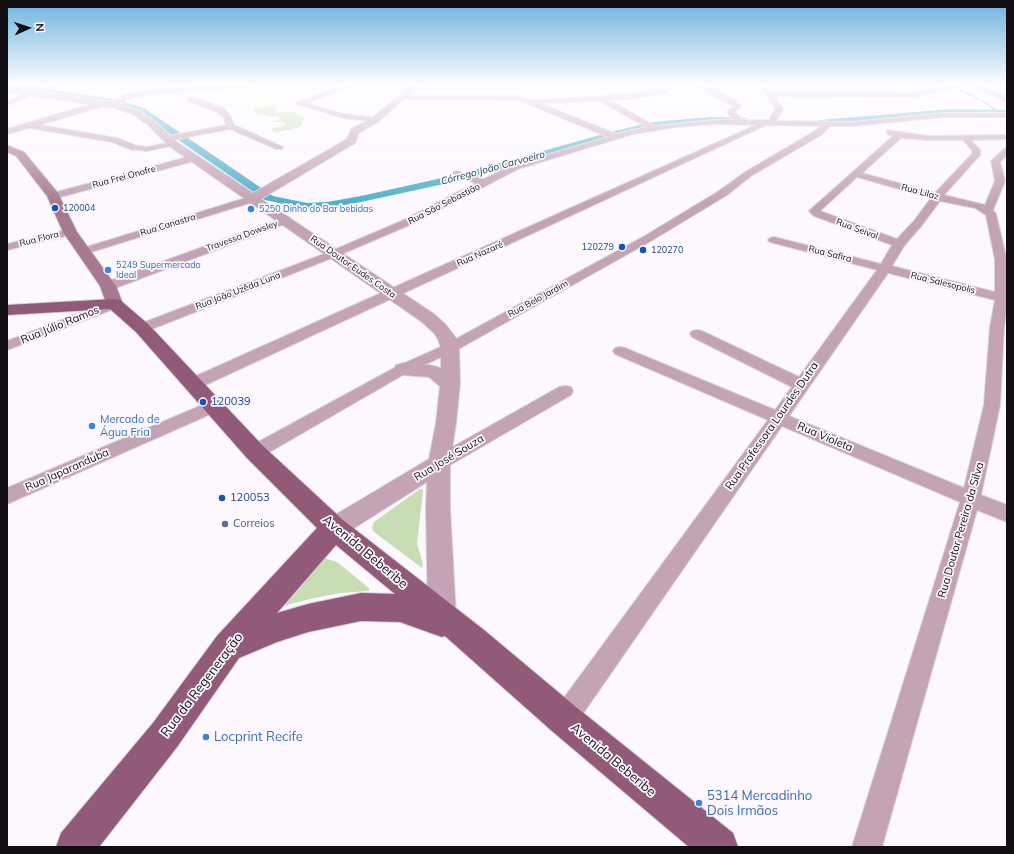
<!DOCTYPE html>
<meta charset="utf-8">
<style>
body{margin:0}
#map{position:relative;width:1014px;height:854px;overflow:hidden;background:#fcf8fe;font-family:Mulish,sans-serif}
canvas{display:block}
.frame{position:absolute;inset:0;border:8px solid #110e13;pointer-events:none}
.north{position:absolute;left:8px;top:8px;width:40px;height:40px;-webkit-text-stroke:3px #fcf8fe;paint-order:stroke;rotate:87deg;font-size:11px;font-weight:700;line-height:16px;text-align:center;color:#110e13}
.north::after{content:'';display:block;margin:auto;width:14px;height:18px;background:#110e13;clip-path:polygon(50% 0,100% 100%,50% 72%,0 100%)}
</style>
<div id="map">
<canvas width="1014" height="854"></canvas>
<div class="frame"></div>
<div class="north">N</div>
</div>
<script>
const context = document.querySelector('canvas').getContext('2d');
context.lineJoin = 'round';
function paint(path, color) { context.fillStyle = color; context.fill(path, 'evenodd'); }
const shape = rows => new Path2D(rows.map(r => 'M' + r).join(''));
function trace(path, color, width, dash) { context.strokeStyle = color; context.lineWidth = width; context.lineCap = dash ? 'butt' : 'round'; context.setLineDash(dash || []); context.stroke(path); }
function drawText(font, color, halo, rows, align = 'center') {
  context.font = font + ' Mulish,sans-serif'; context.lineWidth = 3.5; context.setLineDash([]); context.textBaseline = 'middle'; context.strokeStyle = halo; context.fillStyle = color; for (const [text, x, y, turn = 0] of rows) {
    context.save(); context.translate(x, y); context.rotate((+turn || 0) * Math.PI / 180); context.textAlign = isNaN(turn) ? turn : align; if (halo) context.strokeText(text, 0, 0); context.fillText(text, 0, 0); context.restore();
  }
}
paint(shape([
 [273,105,276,109,276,113,293,112,300,116,304,119,302,122,303,124,297,128,278,132,272,131,273,128,284,126,286,124,283,122,273,122,280,119,279,116,272,117,252,112,256,108],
 [420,489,423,489,423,492,417,544,423,564,422,568,374,532,372,528,374,522],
 [323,558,337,562,369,588,369,591,340,593,319,597,290,604,274,611]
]), '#c8ddb3');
paint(shape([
 [948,85,952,85,985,102,1002,113,1000,114,983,102,948,85]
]), '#4dafc9');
paint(shape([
 [7,85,25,85,119,100,144,108,273,196,307,203,327,202,361,196,460,174,611,132,652,122,710,117,746,118,750,121,746,124,710,123,652,128,617,136,462,180,361,202,327,208,307,209,265,200,138,112,117,104,8,87,7,85],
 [951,109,1007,110,1007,116,951,115,845,125,819,126,815,123,819,120,951,109]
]), '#4dafc9');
const pedestrian = shape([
 [173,142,175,143,175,145,147,151,132,149,129,147,132,145,147,147,173,142]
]);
const minor = shape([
 [49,85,59,85,7,105,7,101,49,85],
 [217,85,255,85,252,87,151,94,126,99,126,102,106,107,103,106,40,125,117,138,135,145,136,147,135,149,132,150,112,142,30,128,7,134,7,129,98,102,104,103,119,99,120,97,124,95,151,90,217,85],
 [346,85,357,85,306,103,344,114,378,118,378,122,343,118,295,103,346,85],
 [695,85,704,85,737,101,741,106,735,112,742,120,769,120,775,109,762,88,765,86,767,87,771,92,912,93,954,85,980,85,1007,97,1007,102,970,85,912,97,774,96,783,109,776,121,852,122,945,113,1007,113,1007,117,945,117,852,126,830,126,821,135,751,176,727,195,651,241,455,351,408,372,261,457,255,459,249,457,246,452,249,447,398,366,445,345,643,237,719,191,745,172,815,131,821,126,766,125,199,388,193,389,187,388,185,384,187,380,756,125,714,124,677,127,633,134,518,169,412,224,337,256,147,331,142,332,137,331,135,328,137,325,329,252,404,220,476,183,454,176,452,174,454,172,457,171,484,179,512,165,608,137,528,104,517,100,405,99,401,97,403,96,517,96,530,100,627,95,664,90,667,92,666,93,627,99,610,100,655,126,714,120,733,120,727,112,733,106,731,105,695,85],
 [600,101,646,127,616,134,539,103,600,101],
 [188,97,194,97,223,108,230,115,234,125,283,147,282,149,276,149,230,129,167,141,164,141,163,139,164,137,226,125,224,118,217,112,188,101,188,97],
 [887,130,928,136,1007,135,1007,139,971,140,980,150,980,155,944,195,985,205,995,181,991,161,1004,149,1007,148,1007,155,1000,162,1005,181,993,210,996,214,1007,261,1007,308,1004,327,1000,405,981,495,1007,505,1007,522,977,510,882,847,852,847,960,502,782,426,573,728,564,732,555,728,551,719,555,710,768,420,615,354,613,351,615,348,620,347,625,348,775,410,792,387,692,337,690,334,692,331,697,330,702,331,799,377,877,270,770,242,768,240,770,238,774,237,881,264,892,245,814,216,809,211,893,136,887,134,887,130],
 [901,138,928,140,963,140,972,150,972,154,935,193,862,173,901,138],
 [857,177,931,198,914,221,897,239,820,211,857,177],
 [940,201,975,208,986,215,995,260,995,292,892,266,904,246,922,225,940,201],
 [888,273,995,300,990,327,984,405,964,488,789,416,888,273],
 [195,155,198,156,199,158,198,160,53,199,48,196,49,194,195,155],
 [252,196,257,199,256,201,88,253,80,253,78,251,80,249,252,196],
 [286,217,290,218,291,220,290,222,113,289,103,289,102,286,103,283,286,217],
 [70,229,74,230,76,232,74,234,7,250,7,244,70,229],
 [114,300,119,301,121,304,119,307,7,350,7,341,114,300],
 [565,386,571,387,573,391,571,395,445,468,439,470,433,468,430,463,433,458,559,387,565,386],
 [214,400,220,402,222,406,220,410,7,504,7,488,214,400]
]);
const tertiary = shape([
 [411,85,421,85,378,122,359,133,355,143,261,199,434,314,446,325,456,338,459,348,460,384,456,423,450,463,450,508,456,616,452,625,442,629,432,625,428,616,426,508,427,482,343,535,334,538,325,535,322,528,325,521,429,459,436,423,440,386,429,377,403,375,396,373,394,369,396,365,403,363,429,365,441,368,441,348,438,339,434,333,422,322,169,146,148,125,134,115,115,108,7,92,7,86,117,103,140,111,154,121,177,142,253,193,347,139,351,129,372,118,411,85]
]);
const secondary = shape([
 [7,145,24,152,58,193,77,232,116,286,123,304,120,308,114,309,108,308,100,286,63,232,47,196,16,156,7,152,7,145]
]);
const primary = shape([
 [114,299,120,300,148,324,263,446,343,520,484,630,576,707,733,833,738,847,689,847,552,731,445,636,442,637,400,622,361,621,308,632,277,642,239,658,177,747,99,847,56,847,61,833,153,723,217,636,317,528,247,458,136,332,110,309,7,315,7,305,114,299],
 [336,545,395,594,361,593,308,604,277,613,336,545]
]);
trace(pedestrian, '#d6d3d8', 2);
trace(minor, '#d6d3d8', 2);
trace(tertiary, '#d6d3d8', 2);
trace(secondary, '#d6d3d8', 2);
trace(primary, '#d6d3d8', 2);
paint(pedestrian, '#c3a3b4');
paint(minor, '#c3a3b4');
paint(tertiary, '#c3a3b4');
paint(secondary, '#a77892');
paint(primary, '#915a79');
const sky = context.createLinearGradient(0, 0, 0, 205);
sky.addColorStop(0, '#6ab2dc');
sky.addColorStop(0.41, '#fefcff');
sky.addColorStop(1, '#fefcff00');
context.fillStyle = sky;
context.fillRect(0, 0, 1014, 205);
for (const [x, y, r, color] of [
 [55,208,4,"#1a4fb4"],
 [251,209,4,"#3f7fe0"],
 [622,247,4,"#1a4fb4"],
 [643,250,4,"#1a4fb4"],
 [108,270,4,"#3f7fe0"],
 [203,402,4,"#1a4fb4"],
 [92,426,4,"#3f7fe0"],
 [222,498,4,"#1a4fb4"],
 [225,524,4,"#5c6f8a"],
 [206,737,4,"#3f7fe0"],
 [699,803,4,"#3f7fe0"]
]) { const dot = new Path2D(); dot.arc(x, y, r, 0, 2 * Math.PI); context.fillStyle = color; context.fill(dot); trace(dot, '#fcf8fe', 1.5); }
drawText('9px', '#110e13', '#fcf8fe', [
 ["Rua Frei Onofre",124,177,-15],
 ["Rua Lilaz",920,192,15],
 ["Rua São Sebastião",444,204,-27],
 ["Rua Canastra",168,225,-17],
 ["Rua Seival",857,229,20],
 ["Travessa Dowsley",242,236,-20],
 ["Rua Flora",39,239,-14],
 ["Rua Nazaré",480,254,-24],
 ["Rua Safira",830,254,14],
 ["Rua Doutor Eudes Costa",353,267,35],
 ["Rua Salesopolis",943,283,14],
 ["Rua João Uzêda Luna",238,291,-21],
 ["Rua Belo Jardim",538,299,-29]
]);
drawText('9px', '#164399', '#fcf8fe', [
 ["120004",63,208],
 ["120279",614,247,"right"],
 ["120270",651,250]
], 'left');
drawText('9px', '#366cbe', '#fcf8fe', [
 ["5250 Dinho do Bar bebidas",259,209],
 ["5249 Supermercado",116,265],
 ["Ideal",116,275]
], 'left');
drawText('italic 10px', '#184450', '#fcf8fe', [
 ["Córrego João Carvoeiro",493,168,-15]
]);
drawText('11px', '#110e13', '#fcf8fe', [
 ["Rua Júlio Ramos",60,325,-22],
 ["Rua Professora Lourdes Dutra",772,426,-55],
 ["Rua Violeta",825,437,23],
 ["Rua José Souza",449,458,-31],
 ["Rua Japaranduba",67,470,-24],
 ["Rua Doutor Pereira da Silva",961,530,-74]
]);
drawText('11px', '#164399', '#fcf8fe', [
 ["120039",211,402],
 ["120053",230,498]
], 'left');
drawText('11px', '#366cbe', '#fcf8fe', [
 ["Mercado de",100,420],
 ["Água Fria",100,433]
], 'left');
drawText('11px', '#4e5e75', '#fcf8fe', [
 ["Correios",233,524]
], 'left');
drawText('13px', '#110e13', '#fcf8fe', [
 ["Avenida Beberibe",365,552,40],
 ["Rua da Regeneração",202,685,-53],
 ["Avenida Beberibe",613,760,40]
]);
drawText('13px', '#366cbe', '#fcf8fe', [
 ["Locprint Recife",214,737],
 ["5314 Mercadinho",707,796],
 ["Dois Irmãos",707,811]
], 'left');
</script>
